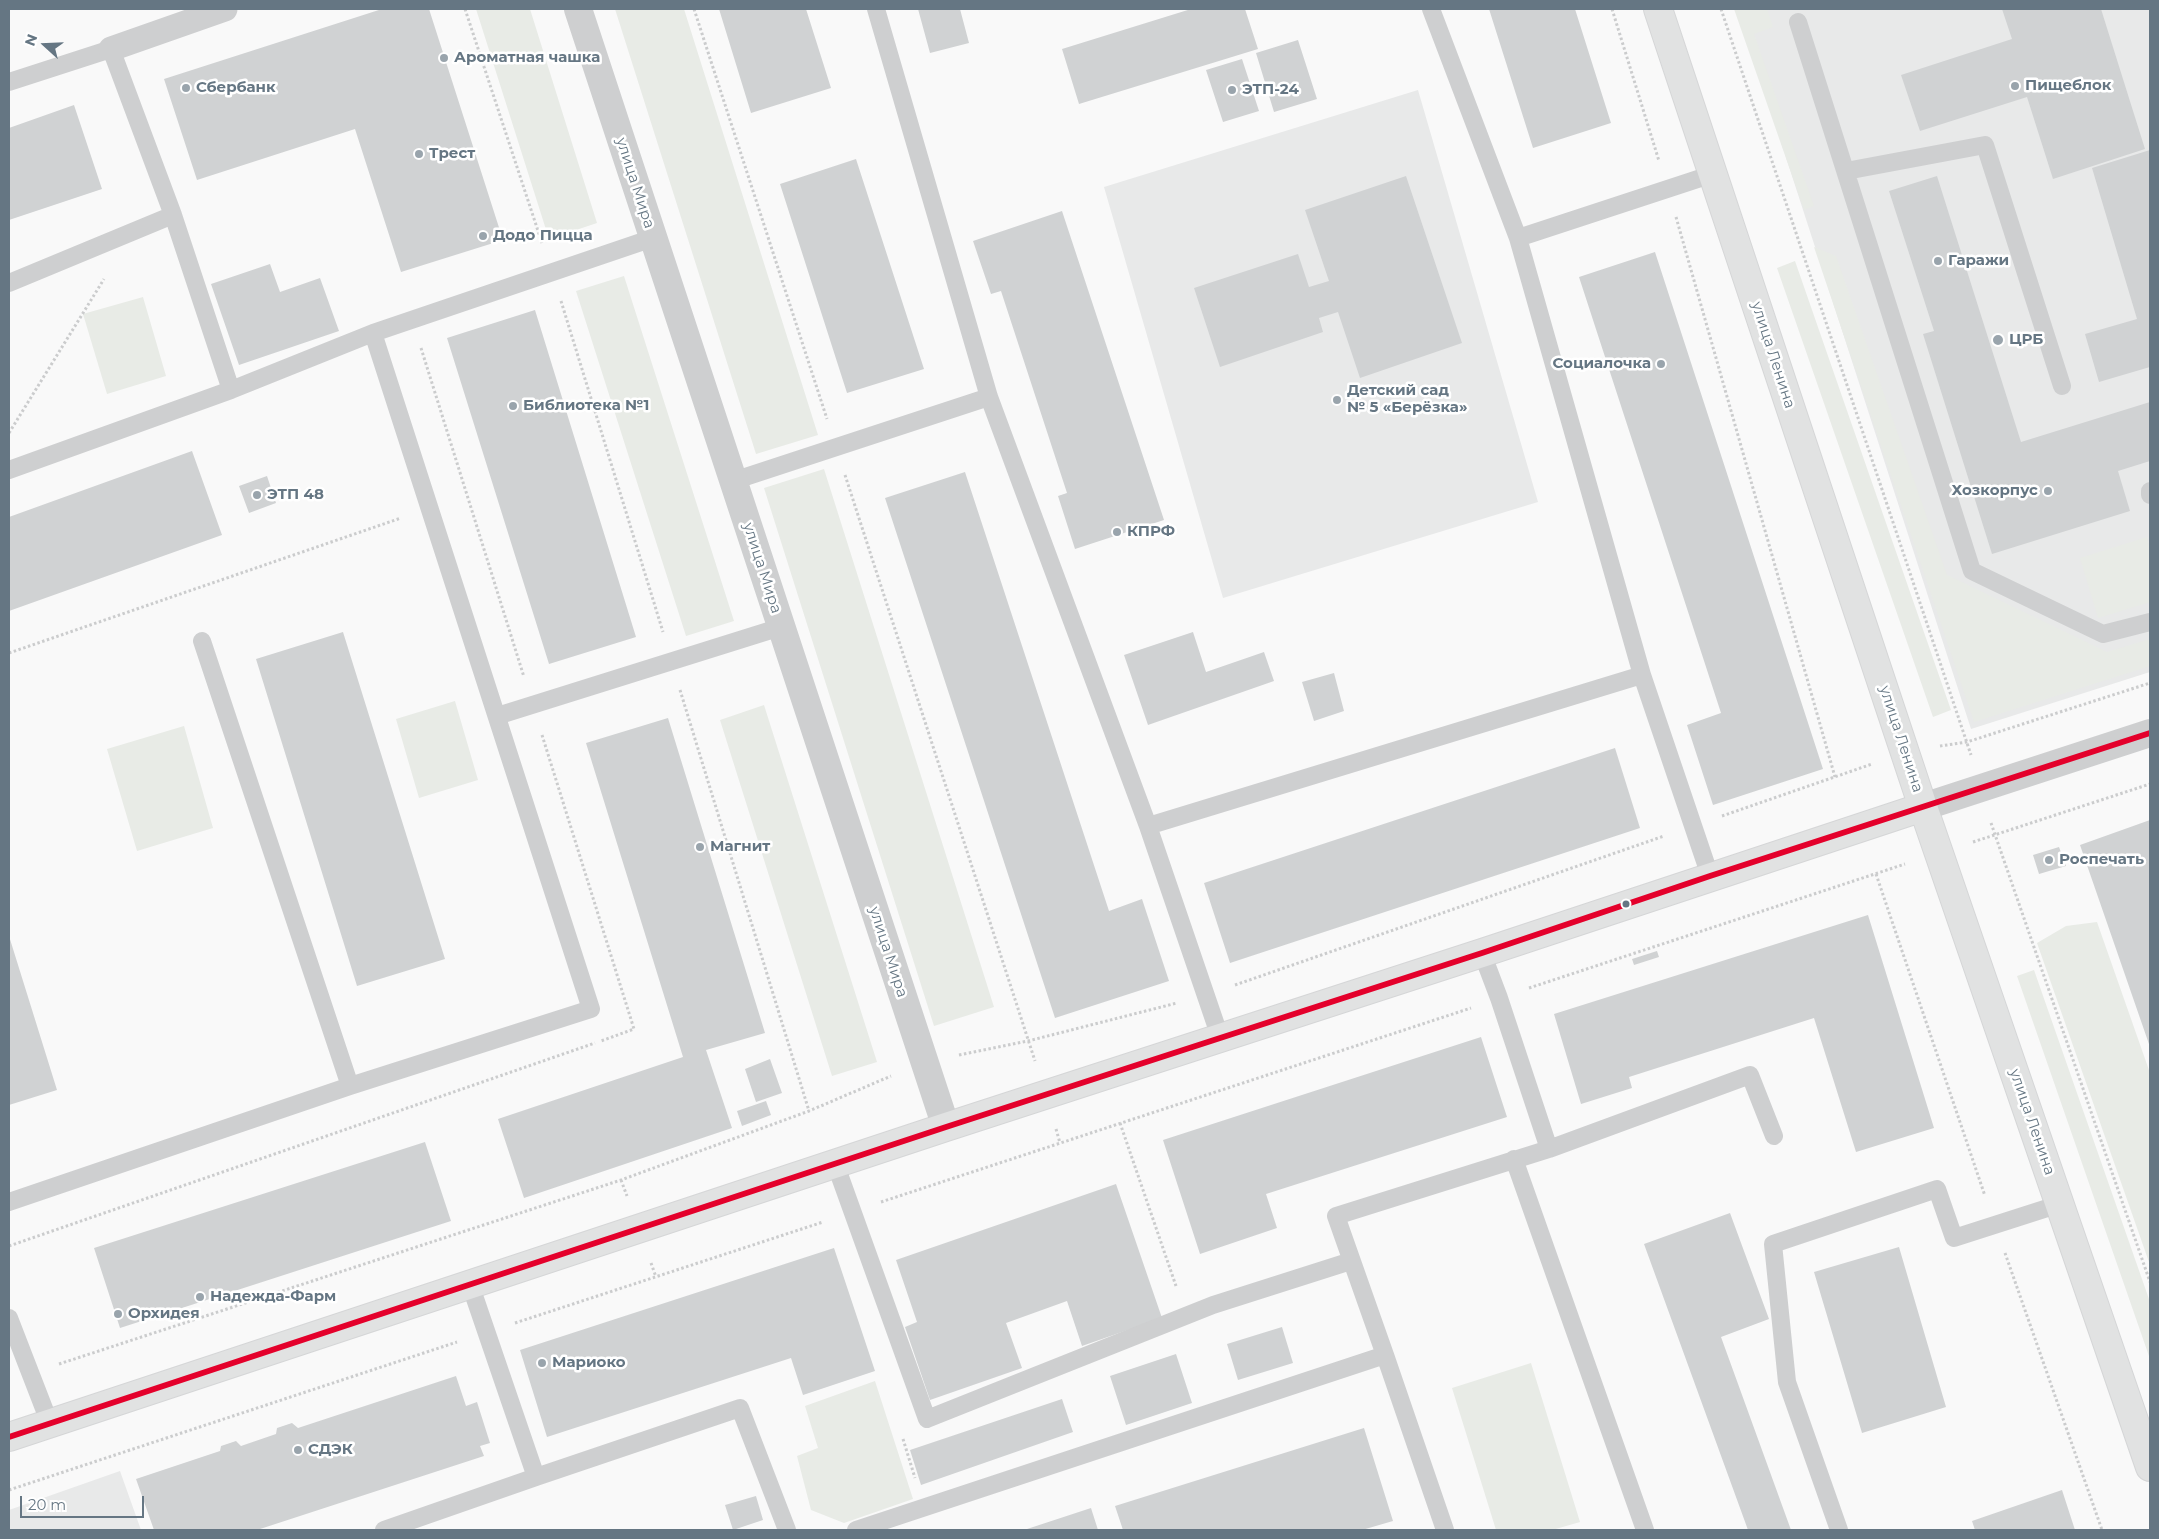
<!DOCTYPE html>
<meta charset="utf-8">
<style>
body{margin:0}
#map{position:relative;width:2159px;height:1539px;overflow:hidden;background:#f9f9f9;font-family:Montserrat,sans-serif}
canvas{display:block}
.frame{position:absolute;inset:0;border:10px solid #657683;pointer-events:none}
.north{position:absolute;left:20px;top:20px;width:50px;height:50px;-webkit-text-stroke:4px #fff;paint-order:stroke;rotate:290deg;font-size:14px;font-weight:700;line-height:20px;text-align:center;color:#657683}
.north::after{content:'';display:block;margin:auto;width:18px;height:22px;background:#657683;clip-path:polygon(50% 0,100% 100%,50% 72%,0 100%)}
.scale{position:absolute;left:20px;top:1496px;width:124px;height:22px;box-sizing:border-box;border:2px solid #657683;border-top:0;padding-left:6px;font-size:15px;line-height:18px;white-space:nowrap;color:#657683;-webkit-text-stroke:4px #fff;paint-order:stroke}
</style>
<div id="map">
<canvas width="2159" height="1539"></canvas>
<div class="frame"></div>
<div class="north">N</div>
<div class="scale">20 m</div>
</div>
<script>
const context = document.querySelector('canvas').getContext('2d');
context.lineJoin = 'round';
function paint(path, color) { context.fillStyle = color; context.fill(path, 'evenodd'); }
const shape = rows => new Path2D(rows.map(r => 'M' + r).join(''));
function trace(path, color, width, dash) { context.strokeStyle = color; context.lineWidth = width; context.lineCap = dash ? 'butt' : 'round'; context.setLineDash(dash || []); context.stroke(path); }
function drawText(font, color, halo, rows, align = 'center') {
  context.font = font + ' Montserrat,sans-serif'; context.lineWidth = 5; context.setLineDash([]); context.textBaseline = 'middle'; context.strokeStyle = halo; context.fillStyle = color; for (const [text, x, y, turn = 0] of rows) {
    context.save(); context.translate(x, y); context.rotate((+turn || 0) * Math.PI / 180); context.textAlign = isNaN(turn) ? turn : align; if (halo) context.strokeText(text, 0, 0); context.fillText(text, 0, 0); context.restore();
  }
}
paint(shape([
 [1738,9,2150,9,2150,672,1971,729],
 [1418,90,1538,502,1223,598,1104,187],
 [120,1471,141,1530,9,1530,9,1510]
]), '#e8e9e9');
paint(shape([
 [476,9,530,9,597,223,549,239],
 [615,9,684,9,818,435,756,454],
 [1734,9,1767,9,1773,27,1754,34,1814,206,1804,210],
 [1814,247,1836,256,1947,575,2107,652,2150,639,2150,666,1974,722],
 [1795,261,1951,710,1933,717,1777,268],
 [624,276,734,621,686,636,576,291],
 [143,297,166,376,107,394,83,314],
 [824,469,994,1007,934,1026,764,488],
 [2147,537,2150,548,2150,602,2098,618,2080,558],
 [455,701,478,780,419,798,396,719],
 [764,705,877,1062,832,1076,720,720],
 [184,726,213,828,137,851,107,749],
 [2097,922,2150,1073,2150,1265,2037,943,2066,926],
 [2034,970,2150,1302,2150,1359,2017,976],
 [1531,1363,1580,1522,1552,1530,1496,1530,1452,1388],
 [875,1381,913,1499,844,1523,811,1510,797,1456,818,1448,805,1406]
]), '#e8ebe6');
paint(shape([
 [382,9,429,9,503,240,401,272,355,129,197,180,164,79],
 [719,9,806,9,831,88,751,113],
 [918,9,960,9,969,43,930,53],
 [1191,9,1245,9,1258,49,1079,104,1062,49],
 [1489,9,1575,9,1611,123,1533,148],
 [2002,9,2101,9,2145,149,2053,179,2027,97,1920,131,1901,75,2012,39],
 [1298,40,1317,99,1274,112,1256,53],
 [1242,59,1259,111,1223,122,1206,70],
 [74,105,102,189,9,220,9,128],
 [2150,150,2150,367,2099,382,2085,334,2137,319,2092,168],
 [856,159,924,369,847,393,780,184],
 [1406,176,1462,343,1360,378,1338,312,1319,318,1323,332,1220,367,1194,288,1298,254,1309,287,1329,281,1305,210],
 [1937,176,2021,442,2150,402,2150,461,2118,471,2130,511,1992,554,1923,334,1934,331,1889,191],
 [1062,211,1164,520,1075,549,1058,496,1067,493,1001,291,991,294,973,241],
 [1655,252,1823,769,1713,805,1687,725,1721,713,1579,277],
 [270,264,280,292,320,278,339,331,239,365,211,284],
 [535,310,636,637,549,664,447,338],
 [192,451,222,535,9,611,9,517],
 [965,472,1109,911,1142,899,1169,981,1055,1018,885,498],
 [267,476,276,503,249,513,239,486],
 [343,632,445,959,357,986,256,659],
 [1193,632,1206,672,1264,652,1274,681,1148,725,1124,655],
 [1334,673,1344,711,1314,721,1302,682],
 [668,718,765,1033,706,1050,732,1128,524,1198,498,1119,683,1057,586,743],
 [1615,748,1640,828,1230,963,1204,883],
 [2150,820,2150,1047,2080,845],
 [2059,847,2066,866,2039,874,2033,855],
 [1868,915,1934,1128,1856,1152,1814,1018,1629,1077,1632,1088,1581,1104,1554,1014],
 [9,936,57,1090,9,1105],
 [1657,951,1659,957,1634,965,1632,959],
 [1481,1037,1507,1117,1266,1194,1277,1228,1200,1254,1163,1140],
 [770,1059,782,1093,756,1102,745,1069],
 [766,1101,771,1115,742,1126,737,1111],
 [425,1142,451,1221,120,1328,94,1248],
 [1116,1184,1162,1318,1082,1346,1067,1301,1006,1323,1022,1368,930,1400,905,1327,917,1322,896,1260],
 [1730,1213,1769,1319,1721,1337,1791,1530,1748,1530,1644,1244],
 [1899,1247,1946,1407,1862,1433,1814,1272],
 [834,1248,875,1371,803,1395,791,1358,547,1437,520,1350],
 [1282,1327,1293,1363,1238,1380,1227,1344],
 [1176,1354,1192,1403,1126,1425,1110,1376],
 [456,1376,466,1406,477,1402,490,1443,480,1446,484,1456,257,1530,154,1530,136,1479,220,1451,221,1446,236,1441,241,1446,276,1434,277,1428,292,1423,298,1428],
 [1062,1399,1073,1432,921,1485,910,1450],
 [1364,1428,1393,1521,1362,1530,1123,1530,1115,1506],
 [2062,1490,2075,1530,1975,1530,1972,1521],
 [756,1496,763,1520,733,1530,725,1505],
 [1091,1508,1098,1530,1024,1530]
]), '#d0d2d3');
const secondary = shape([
 [1658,9,1923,807,2150,1467],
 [9,1437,946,1127,1482,953,1923,807]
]);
trace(secondary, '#d5d6d7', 30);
trace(shape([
 [465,9,542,243],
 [694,9,827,419],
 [1612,9,1659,161],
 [1721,9,1971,755],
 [1676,217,1835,777],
 [561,301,663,632],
 [421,348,524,677],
 [9,433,104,279],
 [845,475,1035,1061],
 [9,653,401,518],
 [680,690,809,1111],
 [542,735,634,1029,601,1041],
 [1940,746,1967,742,2150,683],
 [1722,816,1872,764],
 [1991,823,2150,1282],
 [1973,842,2150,784],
 [1876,874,1985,1196],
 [1235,985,1664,836],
 [1529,988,1905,864],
 [959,1055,1028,1041,1177,1003],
 [1120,1123,1176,1286],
 [1056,1129,1060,1143],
 [621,1180,627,1196],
 [881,1202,1471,1008],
 [9,1246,595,1043],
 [2005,1253,2102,1530],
 [651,1263,656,1277],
 [515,1323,823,1222],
 [59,1364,621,1180,809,1111,891,1076],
 [903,1439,915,1478],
 [9,1490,457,1342]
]), '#cbcccd', 3, [2.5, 2.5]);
trace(shape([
 [876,9,989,397,1148,826,1642,675,1518,238,1431,9],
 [1798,22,1972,571,2103,634,2150,622],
 [9,82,111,49,173,215],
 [1846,171,1985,145,2062,386],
 [1518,238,1713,174],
 [9,283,173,215,231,390,9,470],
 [373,333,653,238],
 [733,481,989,397],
 [2150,491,2150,495],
 [202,641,350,1086],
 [1642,675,1710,876],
 [497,716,781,627],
 [1148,826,1220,1037],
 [1482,953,1499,998,1549,1149],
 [1514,1159,1645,1530],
 [835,1163,927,1419,1213,1305,1351,1261],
 [9,1202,350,1086,591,1009,373,333,231,390],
 [9,1318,50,1424],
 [1385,1355,1445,1530],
 [536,1477,740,1408,787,1530],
 [384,1530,536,1477,470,1284],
 [856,1530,1385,1355,1336,1216,1549,1149,1750,1075,1774,1136],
 [1839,1530,1787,1382,1773,1244,1937,1189,1954,1238,2060,1204]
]), '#cecfd0', 18);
trace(shape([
 [111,49,225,9]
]), '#cecfd0', 25);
trace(shape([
 [578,9,946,1127],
 [1923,807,2150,733]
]), '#cecfd0', 28);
trace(secondary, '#e1e2e2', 28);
trace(shape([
 [9,1437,946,1127,1482,953,1710,876,2150,733]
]), '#e4002b', 6);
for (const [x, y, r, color] of [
 [444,58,5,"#99a4ac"],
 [2015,86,5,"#99a4ac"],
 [186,88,5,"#99a4ac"],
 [1232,90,5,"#99a4ac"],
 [419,154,5,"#99a4ac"],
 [483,236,5,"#99a4ac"],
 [1938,261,5,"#99a4ac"],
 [1998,340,6,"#99a4ac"],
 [1661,364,5,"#99a4ac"],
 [1337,400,5,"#99a4ac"],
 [513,406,5,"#99a4ac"],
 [2048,491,5,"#99a4ac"],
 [257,495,5,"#99a4ac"],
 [1117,532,5,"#99a4ac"],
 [700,847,5,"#99a4ac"],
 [2049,860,5,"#99a4ac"],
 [1626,904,4.5,"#657683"],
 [200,1297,5,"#99a4ac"],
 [118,1314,5,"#99a4ac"],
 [542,1363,5,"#99a4ac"],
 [298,1450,5,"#99a4ac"]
]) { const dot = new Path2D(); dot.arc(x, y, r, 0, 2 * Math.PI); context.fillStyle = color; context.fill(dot); trace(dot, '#fff', 2); }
drawText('bold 15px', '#657683', '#fff', [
 ["Ароматная чашка",454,58],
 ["Пищеблок",2025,86],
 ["Сбербанк",196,88],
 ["ЭТП-24",1242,90],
 ["Трест",429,154],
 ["Додо Пицца",493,236],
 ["Гаражи",1948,261],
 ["ЦРБ",2009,340],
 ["Социалочка",1651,364,"right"],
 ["Детский сад",1347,391],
 ["№ 5 «Берёзка»",1347,408],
 ["Библиотека №1",523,406],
 ["Хозкорпус",2038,491,"right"],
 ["ЭТП 48",267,495],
 ["КПРФ",1127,532],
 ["Магнит",710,847],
 ["Роспечать",2059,860],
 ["Надежда-Фарм",210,1297],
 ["Орхидея",128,1314],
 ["Мариоко",552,1363],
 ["СДЭК",308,1450]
], 'left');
drawText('15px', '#657683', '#fff', [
 ["улица Мира",635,183,72],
 ["улица Ленина",1773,355,72],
 ["улица Мира",762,568,72],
 ["улица Ленина",1901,739,72],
 ["улица Мира",888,952,72],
 ["улица Ленина",2032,1122,71]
]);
</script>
